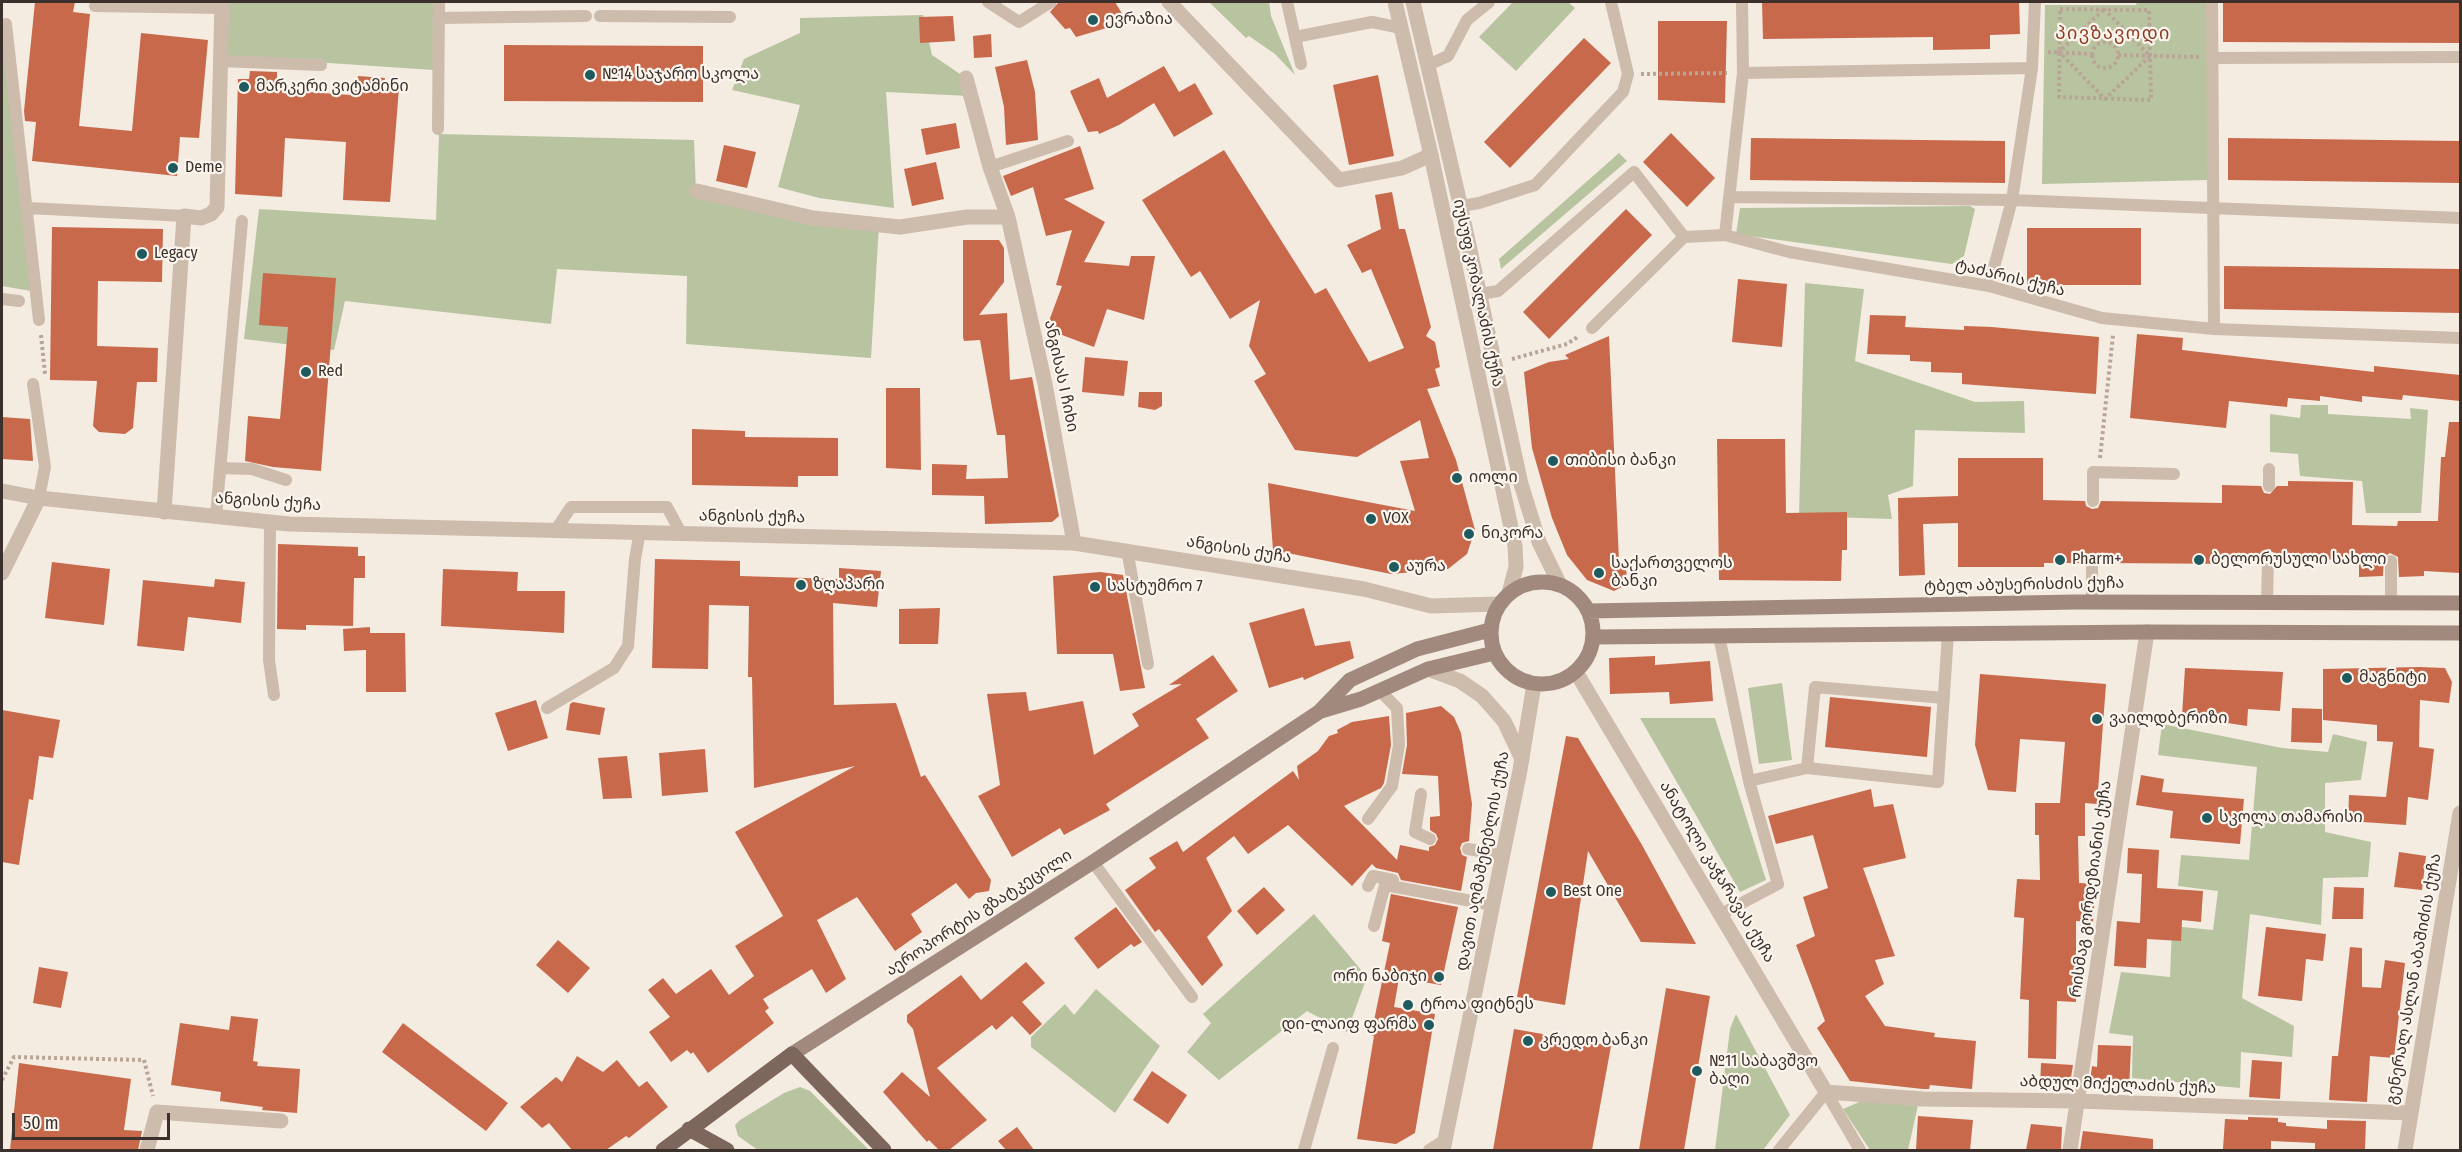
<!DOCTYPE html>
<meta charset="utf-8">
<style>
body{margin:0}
#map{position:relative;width:2462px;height:1152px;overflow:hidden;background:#f4ebe1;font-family:"Fira Sans Condensed",sans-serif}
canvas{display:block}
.frame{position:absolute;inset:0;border:3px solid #3b302b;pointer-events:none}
.scale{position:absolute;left:12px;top:1113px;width:158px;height:27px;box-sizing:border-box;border:3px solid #3b302b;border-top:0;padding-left:8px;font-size:18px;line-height:21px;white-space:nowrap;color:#3b302b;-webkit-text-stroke:4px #fbf5ee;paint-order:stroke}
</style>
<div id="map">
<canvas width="2462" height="1152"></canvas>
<div class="frame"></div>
<div class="scale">50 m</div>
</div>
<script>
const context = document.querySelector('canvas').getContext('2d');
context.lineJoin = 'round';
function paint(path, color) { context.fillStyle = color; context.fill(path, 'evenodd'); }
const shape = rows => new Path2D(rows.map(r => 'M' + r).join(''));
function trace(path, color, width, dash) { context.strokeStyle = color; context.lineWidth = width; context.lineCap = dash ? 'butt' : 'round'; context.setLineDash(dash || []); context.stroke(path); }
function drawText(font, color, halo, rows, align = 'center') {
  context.font = font + ' "Fira Sans Condensed","Noto Sans Georgian",sans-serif'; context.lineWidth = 4.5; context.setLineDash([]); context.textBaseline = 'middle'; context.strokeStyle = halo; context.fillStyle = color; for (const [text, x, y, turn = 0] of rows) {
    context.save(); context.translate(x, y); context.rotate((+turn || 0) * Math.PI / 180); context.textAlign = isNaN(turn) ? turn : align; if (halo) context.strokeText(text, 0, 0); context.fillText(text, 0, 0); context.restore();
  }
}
paint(shape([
 [226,2,436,2,433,70,225,56],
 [1209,2,1269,2,1271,16,1295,75,1275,54,1249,36,1246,38],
 [1513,2,1568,2,1575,8,1516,71,1479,37],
 [2137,2,2209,2,2208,180,2042,184,2045,5,2136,5],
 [923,15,932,55,966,78,970,96,886,92,894,208,819,198,778,187,800,105,732,90,744,59,800,33,800,18],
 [2,26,31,291,2,286],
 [439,134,694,140,696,192,879,225,871,358,686,344,687,276,557,269,551,324,345,301,334,350,244,339,259,209,436,220],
 [1619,153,1627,161,1501,269,1499,259],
 [1970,206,1975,209,1964,256,1952,264,1736,234,1740,208],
 [1805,283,1864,289,1855,361,1975,402,2024,401,2025,433,1915,430,1913,486,1888,495,1892,519,1799,516],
 [2301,405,2328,405,2328,414,2411,419,2410,408,2428,410,2421,513,2366,513,2362,481,2300,476,2298,454,2270,452,2270,414,2300,418],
 [1782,683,1792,760,1759,764,1748,688],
 [1640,718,1715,718,1766,880,1740,892],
 [2162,724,2282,748,2328,752,2333,734,2367,742,2361,780,2325,783,2325,832,2371,842,2368,877,2323,878,2321,925,2250,914,2242,998,2294,1026,2292,1057,2241,1052,2240,1088,2132,1078,2133,1036,2109,1033,2121,972,2170,977,2172,926,2213,930,2218,891,2178,886,2181,855,2249,860,2257,767,2158,755],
 [1314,914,1367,977,1347,1032,1307,1011,1219,1080,1187,1052,1211,1023,1203,1014],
 [1096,989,1160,1046,1115,1113,1031,1047,1031,1037,1065,1004,1074,1015],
 [1736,1014,1790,1115,1763,1150,1715,1150,1730,1029],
 [800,1087,810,1091,869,1150,758,1150,738,1136,735,1125,740,1120,784,1093],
 [1864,1100,1918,1105,1908,1150,1870,1150,1843,1109]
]), '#b8c4a0');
paint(shape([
 [35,2,75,2,73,12,90,14,79,126,132,131,141,33,208,40,199,138,180,137,177,176,32,161,36,122,25,121,24,111],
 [1059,2,1115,2,1127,22,1076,37,1070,28,1065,29,1050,12],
 [1762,2,2019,2,2020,34,1990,35,1990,49,1933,50,1933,37,1763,39],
 [2223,2,2460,2,2460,43,2223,42],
 [953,16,955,41,920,43,919,17],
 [1658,21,1727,21,1725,103,1658,100],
 [991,34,992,57,974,58,973,36],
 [1584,38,1611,63,1510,168,1484,142],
 [504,45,703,46,703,102,504,101],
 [1027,60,1035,92,1038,140,1006,145,1004,107,995,67],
 [1164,66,1179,92,1195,83,1213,114,1174,137,1154,103,1119,125,1099,134,1098,131,1088,132,1070,91,1099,78,1107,98],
 [250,71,277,72,277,79,283,80,282,90,350,95,350,84,357,84,358,76,385,78,384,87,399,88,390,202,343,200,346,142,285,138,282,197,235,194,238,79,249,79],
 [1378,75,1394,156,1349,165,1333,85],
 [956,123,960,148,926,155,921,129],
 [1671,133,1715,178,1687,207,1643,162],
 [1751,138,2005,141,2005,183,1750,180],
 [2228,138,2460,141,2460,183,2228,180],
 [724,145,756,152,747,188,716,181],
 [1080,146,1094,189,1064,199,1105,222,1084,262,1129,266,1131,256,1155,256,1144,320,1107,309,1094,347,1046,329,1062,286,1056,285,1072,230,1046,236,1033,187,1011,196,1003,176],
 [1224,150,1315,294,1326,288,1369,362,1404,348,1371,269,1362,273,1347,245,1381,229,1375,195,1392,192,1399,229,1405,229,1431,327,1426,336,1435,342,1440,367,1435,369,1440,386,1427,389,1456,460,1475,530,1467,554,1448,569,1391,574,1273,550,1268,483,1415,511,1400,461,1429,458,1420,420,1357,457,1295,450,1254,381,1266,374,1249,346,1260,300,1230,319,1200,271,1191,277,1142,200],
 [936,162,944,199,912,206,904,169],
 [1626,209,1652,235,1549,339,1523,312],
 [52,227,163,229,162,282,98,281,97,346,158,348,157,382,137,382,133,428,125,434,99,432,93,426,97,381,50,380],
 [2027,228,2141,228,2141,285,2027,285],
 [963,240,999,240,1004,248,1004,282,979,315,1007,313,1010,380,1032,377,1059,516,1052,522,985,524,984,496,932,495,932,464,967,465,966,479,1008,478,1005,435,997,435,980,340,964,341,963,337],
 [2224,266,2460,269,2460,313,2224,309],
 [263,273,336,278,321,471,273,467,245,461,248,416,280,419,288,327,259,325],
 [1738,279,1787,284,1782,347,1732,342],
 [1870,315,1906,316,1905,327,1964,330,1964,326,1992,327,2099,337,2096,394,1962,384,1962,373,1931,372,1931,362,1910,361,1910,355,1867,354],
 [2137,334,2183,338,2182,350,2374,372,2374,366,2460,375,2460,401,2403,395,2402,400,2362,396,2362,402,2320,396,2320,401,2288,398,2287,407,2229,401,2226,428,2130,418],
 [1609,336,1619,561,1626,568,1627,579,1622,587,1614,591,1587,580,1567,555,1552,518,1532,448,1524,372,1549,362,1569,359,1565,355],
 [1085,357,1128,361,1124,396,1082,392],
 [886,388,920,388,921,470,886,468],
 [1139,392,1162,392,1162,406,1155,410,1138,407],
 [2,417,30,419,33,461,2,459],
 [2449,422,2460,422,2460,573,2424,571,2424,576,2399,577,2398,557,2390,553,2384,557,2383,576,2359,577,2359,560,2276,559,2273,552,2268,551,2260,559,2250,558,2250,564,2100,563,2097,556,2091,555,2085,558,2084,563,2044,563,2044,567,1958,567,1958,523,1923,524,1925,575,1899,576,1898,498,1958,496,1958,458,2043,458,2043,500,2085,501,2086,506,2092,509,2098,508,2101,501,2222,503,2222,485,2261,486,2264,493,2270,494,2277,486,2288,486,2288,481,2353,482,2352,525,2397,526,2398,521,2438,521,2441,457,2445,457],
 [692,429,745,431,745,437,838,438,838,476,798,476,798,487,692,485],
 [1717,439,1785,439,1786,513,1847,512,1847,550,1842,550,1841,581,1719,580],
 [278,544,358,547,358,556,365,556,365,578,354,578,353,626,306,625,306,630,277,629],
 [655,559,740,561,740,576,839,579,839,568,881,571,877,607,833,603,834,705,896,703,921,777,925,775,991,880,989,891,976,893,969,899,956,883,911,914,922,932,895,951,857,897,817,920,846,979,826,993,812,969,763,999,769,1008,765,1011,774,1023,708,1073,693,1052,691,1054,687,1050,671,1062,649,1032,670,1017,648,990,663,978,676,994,711,969,729,995,754,976,735,946,783,916,735,832,855,766,754,788,752,677,748,677,749,606,709,605,708,669,652,668],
 [52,562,110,569,104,625,45,618],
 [443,569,518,572,517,591,565,591,564,633,441,626],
 [1100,572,1123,575,1145,688,1120,691,1113,654,1057,654,1053,576],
 [215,579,245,582,241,623,188,617,184,651,137,646,143,580,214,587],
 [940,608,938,644,899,644,899,609],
 [1304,608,1315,646,1350,641,1354,658,1304,680,1303,677,1269,688,1249,623],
 [370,627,370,633,405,633,406,692,366,692,366,650,344,651,343,629],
 [1213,655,1238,691,1196,719,1209,738,1106,804,1110,810,1064,835,1060,828,1012,857,978,796,1000,785,987,694,1026,692,1029,711,1083,701,1094,755,1139,726,1132,714,1182,684,1169,685],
 [1655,656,1655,665,1710,661,1713,701,1670,704,1669,692,1610,694,1609,658],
 [2420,667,2445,668,2452,682,2449,703,2420,700,2419,747,2434,749,2428,800,2408,797,2406,825,2348,821,2349,795,2386,797,2393,742,2377,741,2377,725,2323,720,2323,669],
 [2185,668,2283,672,2280,711,2248,709,2247,726,2182,716],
 [1980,674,2106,684,2097,804,2085,803,2085,836,2078,836,2079,883,2096,884,2093,922,2076,921,2076,1002,2057,1001,2056,1059,2028,1058,2029,1000,2020,999,2024,918,2014,917,2017,879,2040,880,2039,835,2035,835,2035,803,2060,803,2065,742,2020,739,2016,792,1988,790,1975,745],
 [1830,697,1931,707,1927,757,1825,747],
 [536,700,548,738,508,751,495,713],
 [573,702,605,708,600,735,566,730,570,704],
 [1441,706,1454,717,1461,733,1472,804,1469,841,1462,843,1460,848,1462,855,1467,857,1461,891,1401,880,1398,873,1376,868,1372,864,1352,886,1288,825,1248,854,1234,836,1206,858,1232,911,1207,937,1223,965,1202,986,1159,929,1155,932,1125,890,1156,868,1149,858,1177,841,1183,852,1293,771,1299,780,1297,766,1318,751,1329,736,1338,733,1337,730,1352,722,1389,716,1391,745,1384,783,1381,788,1344,806,1397,860,1400,845,1429,851,1429,847,1435,845,1438,839,1436,834,1430,830,1430,817,1440,816,1438,776,1402,774,1407,745,1406,713],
 [2292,708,2322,709,2322,743,2291,742],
 [2,710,60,720,53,758,39,756,33,800,29,799,19,865,2,862],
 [1566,736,1578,738,1642,845,1696,944,1641,942,1588,851,1565,1005,1517,997],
 [705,749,708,792,662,796,659,753],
 [627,756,632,798,603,799,598,758],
 [2141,775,2164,779,2162,792,2244,799,2240,844,2170,838,2173,811,2136,805],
 [1871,789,1874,807,1893,804,1906,858,1863,868,1895,956,1875,960,1884,984,1865,996,1885,1026,1935,1033,1934,1037,1976,1041,1972,1089,1930,1085,1929,1089,1923,1089,1850,1081,1817,1028,1825,1021,1796,945,1815,936,1803,897,1828,888,1813,835,1776,844,1768,816],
 [2128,848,2159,850,2157,888,2203,891,2201,922,2182,920,2181,941,2147,939,2146,968,2114,966,2117,921,2140,923,2142,874,2127,873],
 [2399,852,2426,856,2422,890,2394,887],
 [1264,887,1285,910,1257,935,1237,911],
 [2334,887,2364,888,2363,919,2332,919],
 [1391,894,1458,907,1441,985,1399,978,1394,1007,1435,1014,1415,1133,1396,1144,1357,1139,1374,1036,1371,1035,1390,943,1382,941],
 [1116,907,1142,942,1134,947,1131,944,1098,969,1074,938],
 [2266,927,2326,934,2323,961,2306,959,2302,1001,2258,996],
 [558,940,590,968,568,993,536,965],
 [2350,947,2362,948,2362,987,2381,988,2385,960,2405,963,2394,1058,2370,1056,2367,1102,2329,1100,2332,1056,2338,1056],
 [1026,962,1045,983,1022,1002,1042,1024,1030,1035,1012,1016,996,1030,992,1025,937,1068,987,1120,949,1150,939,1150,929,1140,927,1142,883,1092,902,1072,930,1097,913,1029,907,1022,907,1015,961,975,981,1000],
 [39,967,68,972,61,1008,33,1003],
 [1666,988,1710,996,1684,1150,1639,1150],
 [231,1016,258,1019,253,1061,258,1062,257,1066,300,1069,297,1113,262,1110,263,1107,220,1101,221,1092,171,1085,180,1023,229,1030],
 [403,1023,508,1103,486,1131,382,1052],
 [1514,1029,1611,1046,1592,1150,1493,1150],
 [2098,1045,2131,1046,2129,1091,2089,1089,2092,1066,2097,1067],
 [577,1056,603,1072,617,1060,639,1087,647,1081,668,1107,629,1138,626,1136,606,1150,572,1150,549,1123,542,1128,520,1107,556,1077,562,1082],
 [2252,1060,2282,1062,2280,1099,2249,1097],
 [19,1063,131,1079,124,1130,142,1131,138,1150,10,1150],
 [2041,1063,2073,1065,2069,1090,2040,1088],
 [1152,1071,1187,1095,1168,1124,1133,1100],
 [1918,1116,1973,1120,1970,1150,1916,1150],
 [2248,1117,2278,1118,2278,1122,2286,1123,2286,1126,2327,1129,2327,1120,2366,1121,2365,1150,2315,1150,2315,1143,2271,1141,2271,1150,2223,1149,2225,1119,2248,1120],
 [2031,1124,2062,1127,2061,1150,2026,1150],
 [1017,1127,1034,1150,1006,1150,998,1141],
 [2083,1131,2153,1139,2153,1150,2080,1150]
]), '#c8694b');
trace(shape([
 [2060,9,2149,10,2151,100,2059,97,2060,9],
 [2104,9,2150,56,2105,99,2059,52,2104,9],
 '2092 55a13 13 0 1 1 26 0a13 13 0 1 1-26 0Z',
 [2048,52,2092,54],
 [2118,55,2199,57],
 [1641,74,1727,73],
 [41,335,45,374],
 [1512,359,1567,344,1579,336],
 [2100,458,2113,335],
 [2,1080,14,1057,144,1060,153,1096]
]), '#b9a596', 4, [3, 3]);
trace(shape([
 [988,2,1019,22,1051,2],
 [1287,2,1301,64],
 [2212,2,2214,329],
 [95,6,222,8],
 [600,16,730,17],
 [438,18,586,16],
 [6,24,39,320],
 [1295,37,1372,22,1401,28],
 [2212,58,2460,57],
 [220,61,321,65],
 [1428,65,1448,56,1467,20,1489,2],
 [1743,73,2032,68],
 [438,129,439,2],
 [990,167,1068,141],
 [1730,197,2012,200,2460,218],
 [1461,206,1479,203,1535,185,1623,92,1628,74,1611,2],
 [28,208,184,216],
 [1725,235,1743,73,1742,2],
 [1989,286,2012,200,2032,68,2035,2],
 [1480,294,1498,291,1634,172,1684,237],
 [2,299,19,301],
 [1592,328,1684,237,1725,235,1789,252,1989,286,2102,318,2214,329,2460,338],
 [33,384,45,467,39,498],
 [220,468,252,469,286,480],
 [2269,486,2269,469],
 [2093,501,2093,472,2174,474],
 [216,516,242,221],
 [270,522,269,660,274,695],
 [557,528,571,507,667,507,681,533],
 [1127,550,1148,664],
 [2391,561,2391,602],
 [2092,602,2092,563],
 [2267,602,2268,559],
 [1719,636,1749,781,1807,768,1938,782,1948,634],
 [547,708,614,668,628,646,635,559,640,531],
 [1807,768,1815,687,1944,698],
 [1421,794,1415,832,1430,839],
 [1368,819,1392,786,1399,745,1397,708,1379,690],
 [1468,849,1503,855],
 [1093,862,1192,997],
 [1368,886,1373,876,1393,880],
 [1721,914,1778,884,1749,781],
 [1374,926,1385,885,1493,905],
 [1304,1150,1333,1048],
 [1429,1150,1445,1140],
 [1779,1150,1826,1092,1860,1150]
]), '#cdbbac', 12);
trace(shape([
 [1169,2,1339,180,1402,168,1431,155],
 [966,78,990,167,1008,217,1045,384,1074,543],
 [697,191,813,218,900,227,967,217,1008,217],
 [164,512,184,216,201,218,211,214,217,207,222,2],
 [2,573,39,498],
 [1576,672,1826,1092,1923,1099,2078,1101,2410,1113],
 [147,1150,157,1112,281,1121],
 [2070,1150,2147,632]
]), '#cdbbac', 15);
trace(shape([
 [1395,2,1431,155,1515,546,1516,567,1509,593],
 [1413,2,1458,195,1521,484,1539,542,1560,585],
 [2,491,39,498,289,524,1074,543,1364,589,1431,606,1499,604],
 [1428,669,1460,681,1482,696,1504,721,1522,759],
 [1443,1150,1520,770,1534,684],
 [2405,1150,2460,813]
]), '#cdbbac', 15);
trace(shape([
 '1491 633a51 51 0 1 1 102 0a51 51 0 1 1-102 0Z',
 [1588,611,2076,602,2460,603],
 [1593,637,2147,632,2460,633],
 [1321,711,1361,699,1428,669,1494,653],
 [792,1054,1093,862,1319,712,1350,680,1417,649,1490,630]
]), '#a18a7d', 15);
trace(shape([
 [689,1129,727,1150],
 [663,1150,792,1054,884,1150]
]), '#7d675c', 15);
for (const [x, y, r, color] of [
 [1093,20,6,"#1f5a5e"],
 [590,75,6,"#1f5a5e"],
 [244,87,6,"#1f5a5e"],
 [173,168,6,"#1f5a5e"],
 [142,254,6,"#1f5a5e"],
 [306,372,6,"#1f5a5e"],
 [1553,461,6,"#1f5a5e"],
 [1457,478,6,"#1f5a5e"],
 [1371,519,6,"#1f5a5e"],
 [1469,534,6,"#1f5a5e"],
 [2060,560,6,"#1f5a5e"],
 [2199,560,6,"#1f5a5e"],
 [1394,567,6,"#1f5a5e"],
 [1599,573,6,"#1f5a5e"],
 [801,585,6,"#1f5a5e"],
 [1095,587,6,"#1f5a5e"],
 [2347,678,6,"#1f5a5e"],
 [2097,719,6,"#1f5a5e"],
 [2207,818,6,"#1f5a5e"],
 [1551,892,6,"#1f5a5e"],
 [1439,977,6,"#1f5a5e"],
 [1408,1005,6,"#1f5a5e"],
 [1429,1025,6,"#1f5a5e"],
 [1528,1041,6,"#1f5a5e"],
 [1697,1071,6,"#1f5a5e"]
]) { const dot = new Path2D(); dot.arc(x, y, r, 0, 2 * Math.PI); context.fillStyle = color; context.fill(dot); trace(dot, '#fbf5ee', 2); }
drawText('16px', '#3b302b', '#fbf5ee', [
 ["ევრაზია",1105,20],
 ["№14 საჯარო სკოლა",602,75],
 ["მარკერი ვიტამინი",256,87],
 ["Deme",185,168],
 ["Legacy",154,254],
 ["Red",318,372],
 ["თიბისი ბანკი",1565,461],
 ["იოლი",1469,478],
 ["VOX",1383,519],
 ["ნიკორა",1481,534],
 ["Pharm+",2072,560],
 ["ბელორუსული სახლი",2211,560],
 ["საქართველოს",1611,564],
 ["ბანკი",1611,582],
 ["აურა",1406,567],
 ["ზღაპარი",813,585],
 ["სასტუმრო 7",1107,587],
 ["მაგნიტი",2359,678],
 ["ვაილდბერიზი",2109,719],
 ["სკოლა თამარისი",2219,818],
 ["Best One",1563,892],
 ["ორი ნაბიჯი",1427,977,"right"],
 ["ტროა ფიტნეს",1420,1005],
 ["დი-ლაიფ ფარმა",1417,1025,"right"],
 ["კრედო ბანკი",1540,1041],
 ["№11 საბავშვო",1709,1062],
 ["ბაღი",1709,1080]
], 'left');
drawText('16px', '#3b302b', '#fbf5ee', [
 ["ტაძარის ქუჩა",2010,278,14],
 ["იუსუფ კობალაძის ქუჩა",1478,293,78],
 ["ანგისას I ჩიხი",1061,376,78],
 ["ანგისის ქუჩა",268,502,4],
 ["ანგისის ქუჩა",752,517,1],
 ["ანგისის ქუჩა",1239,550,9],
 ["ტბელ აბუსერისძის ქუჩა",2024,585,-1],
 ["დავით აღმაშენებლის ქუჩა",1483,861,-79],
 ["ანატოლი კაჭარავას ქუჩა",1717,872,59],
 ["რისმაგ გორდეზიანის ქუჩა",2091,889,-82],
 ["აეროპორტის გზატკეცილი",979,913,-33],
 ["გენერალ ასლან აბაშიძის ქუჩა",2414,979,-80],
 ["აბდულ მიქელაძის ქუჩა",2118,1085,2]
]);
context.letterSpacing = '1.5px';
drawText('18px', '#8c3b22', '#fbf5ee', [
 ["პივზავოდი",2113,34]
]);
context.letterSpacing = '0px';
</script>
